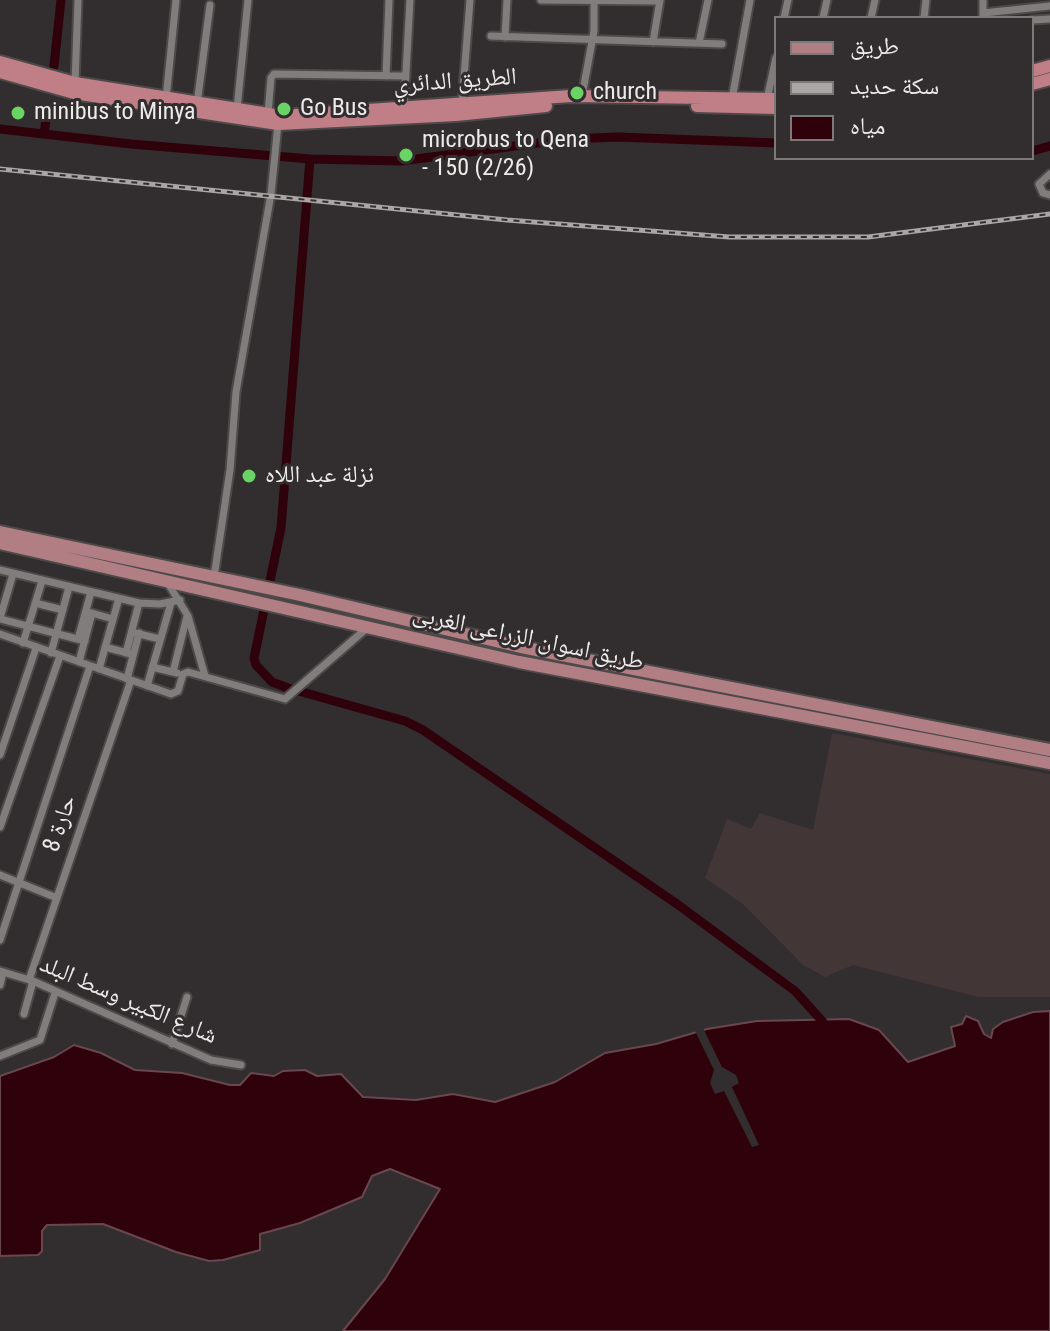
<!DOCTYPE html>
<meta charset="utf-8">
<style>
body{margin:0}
#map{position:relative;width:1050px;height:1331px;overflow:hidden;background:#322d2e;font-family:"Roboto Condensed","Noto Naskh Arabic",sans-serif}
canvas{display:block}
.legend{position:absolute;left:774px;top:16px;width:260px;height:144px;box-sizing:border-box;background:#322d2e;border:2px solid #7d7979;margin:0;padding:10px 14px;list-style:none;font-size:24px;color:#edeaea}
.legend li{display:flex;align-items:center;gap:16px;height:40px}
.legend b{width:40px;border:2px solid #7d7979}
</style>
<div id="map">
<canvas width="1050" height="1331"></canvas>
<ul class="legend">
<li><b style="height:10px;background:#b17e84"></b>طريق</li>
<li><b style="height:10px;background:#aaa6a6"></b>سكة حديد</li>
<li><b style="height:22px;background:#2f010b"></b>مياه</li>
</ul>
</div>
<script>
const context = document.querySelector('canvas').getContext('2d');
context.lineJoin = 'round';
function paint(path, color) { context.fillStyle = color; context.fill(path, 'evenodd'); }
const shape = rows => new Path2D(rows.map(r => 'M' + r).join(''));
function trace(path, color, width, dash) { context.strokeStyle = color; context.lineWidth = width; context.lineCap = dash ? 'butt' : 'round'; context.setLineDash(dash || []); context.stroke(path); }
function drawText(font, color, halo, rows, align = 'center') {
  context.font = font + ' "Roboto Condensed","Noto Naskh Arabic",sans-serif'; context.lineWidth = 6; context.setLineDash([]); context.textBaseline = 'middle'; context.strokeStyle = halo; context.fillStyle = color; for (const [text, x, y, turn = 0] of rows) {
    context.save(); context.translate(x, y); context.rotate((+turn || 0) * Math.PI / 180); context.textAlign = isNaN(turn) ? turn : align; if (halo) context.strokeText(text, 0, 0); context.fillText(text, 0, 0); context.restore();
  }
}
paint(shape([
 [832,733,1050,774,1050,997,978,997,853,965,825,977,803,965,744,905,705,878,727,819,751,829,760,813,813,830]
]), '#423637');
const water = shape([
 [1050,1011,1050,1331,343,1331,385,1279,440,1189,390,1169,372,1176,362,1197,300,1223,260,1234,260,1250,223,1260,209,1261,176,1252,103,1224,47,1225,42,1231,42,1251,38,1255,0,1256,0,1076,54,1057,74,1045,101,1053,135,1070,182,1073,230,1085,240,1085,251,1073,274,1076,283,1071,305,1070,317,1076,341,1074,363,1097,416,1100,453,1094,495,1102,555,1082,605,1053,656,1044,707,1029,757,1021,849,1019,879,1030,908,1062,955,1046,951,1027,962,1024,966,1016,978,1021,984,1034,991,1038,993,1029,1003,1022,1033,1012,1050,1011]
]);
paint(water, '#2f010b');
trace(water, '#68474e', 2);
paint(shape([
 [702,1026,722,1067,736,1075,739,1083,732,1087,759,1145,752,1147,724,1091,715,1094,710,1083,714,1070,694,1029]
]), '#322d2e');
trace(shape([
 [54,66,61,0],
 [0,129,131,144,310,159,401,161,568,139,618,137,776,143],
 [44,134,47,113],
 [1032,151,1050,146],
 [310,159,281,528,254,658,256,665,272,682,288,688,405,721,423,730,677,904,795,991,823,1022]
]), '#2f010b', 9);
const minor = shape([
 [541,0,660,1],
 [983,0,983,18],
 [983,13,1050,6],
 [784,18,788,0],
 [823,18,827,0],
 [871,18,875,0],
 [924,18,926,0],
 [1032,20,1050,19],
 [491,36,722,44],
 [505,37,507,0],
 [653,42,660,0],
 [699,43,708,0],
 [386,76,389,0],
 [75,83,78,0],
 [582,96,594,31,594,0],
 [166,99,176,0],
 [732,99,750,0],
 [767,99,776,58],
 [462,102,470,0],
 [197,104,210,5],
 [404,108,410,0],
 [237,109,248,0],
 [268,114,271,78,274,74,406,76],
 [1050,174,1039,184,1043,193,1050,195],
 [0,570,139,603,160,604,180,600],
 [214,577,230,470,236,392,271,194,278,124],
 [169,585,188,616,205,676],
 [35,603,63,610],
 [88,612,113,619],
 [0,618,13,574],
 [0,619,85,641],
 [135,633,160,639],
 [0,634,171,694,178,691,183,674,188,672,285,699,367,628],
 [78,639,91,592],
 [23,643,42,581],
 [105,647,131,654],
 [51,653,69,587],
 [126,653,139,603],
 [79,662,92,613],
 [152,667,177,673],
 [99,669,119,598],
 [173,672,187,616],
 [127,679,139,633],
 [147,686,171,603],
 [0,755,36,648],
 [0,827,60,656],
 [0,875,57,898],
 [0,940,90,666],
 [0,971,33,981,211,1060,241,1065],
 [29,980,131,680],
 [0,985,3,972],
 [24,1014,33,981],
 [172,1044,187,997],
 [0,1056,40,1040,55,993]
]);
const primary = shape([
 [0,532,300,595,521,647,1050,750],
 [0,543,519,662,1050,763]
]);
const trunk = shape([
 [0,62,75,83,281,116,571,96,776,99],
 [1032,71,1050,66],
 [0,72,74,93,278,124,456,115,546,106],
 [1032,84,1050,79],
 [697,106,776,108]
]);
trace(minor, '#4d4949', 11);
trace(primary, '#4d4949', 16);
trace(trunk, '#4d4949', 16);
trace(minor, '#827d7d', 7);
trace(primary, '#b17e84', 12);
trace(trunk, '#c07e86', 12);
const rail = shape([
 [0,169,507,220,729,237,868,237,1050,214]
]);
trace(rail, '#aaa6a6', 5);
trace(rail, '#322d2e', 2, [6]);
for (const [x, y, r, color] of [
 [577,93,8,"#69d464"],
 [284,109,8,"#69d464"],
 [18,113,8,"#69d464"],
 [406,155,8,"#69d464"],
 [249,476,8,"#69d464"]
]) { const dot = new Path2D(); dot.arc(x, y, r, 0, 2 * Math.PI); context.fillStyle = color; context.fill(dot); trace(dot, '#322d2e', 3); }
drawText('24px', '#edeaea', '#322d2e', [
 ["الطريق الدائري",455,82,-4],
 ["طريق اسوان الزراعى الغربى",528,639,12],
 ["حارة 8",61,824,-71],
 ["شارع الكبير وسط البلد",128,1001,23]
]);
drawText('24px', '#edeaea', '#322d2e', [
 ["church",593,93],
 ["Go Bus",300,109],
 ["minibus to Minya",34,113],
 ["microbus to Qena",422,141],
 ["- 150 (2/26)",422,169],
 ["نزلة عبد اللاه",265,476]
], 'left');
</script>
